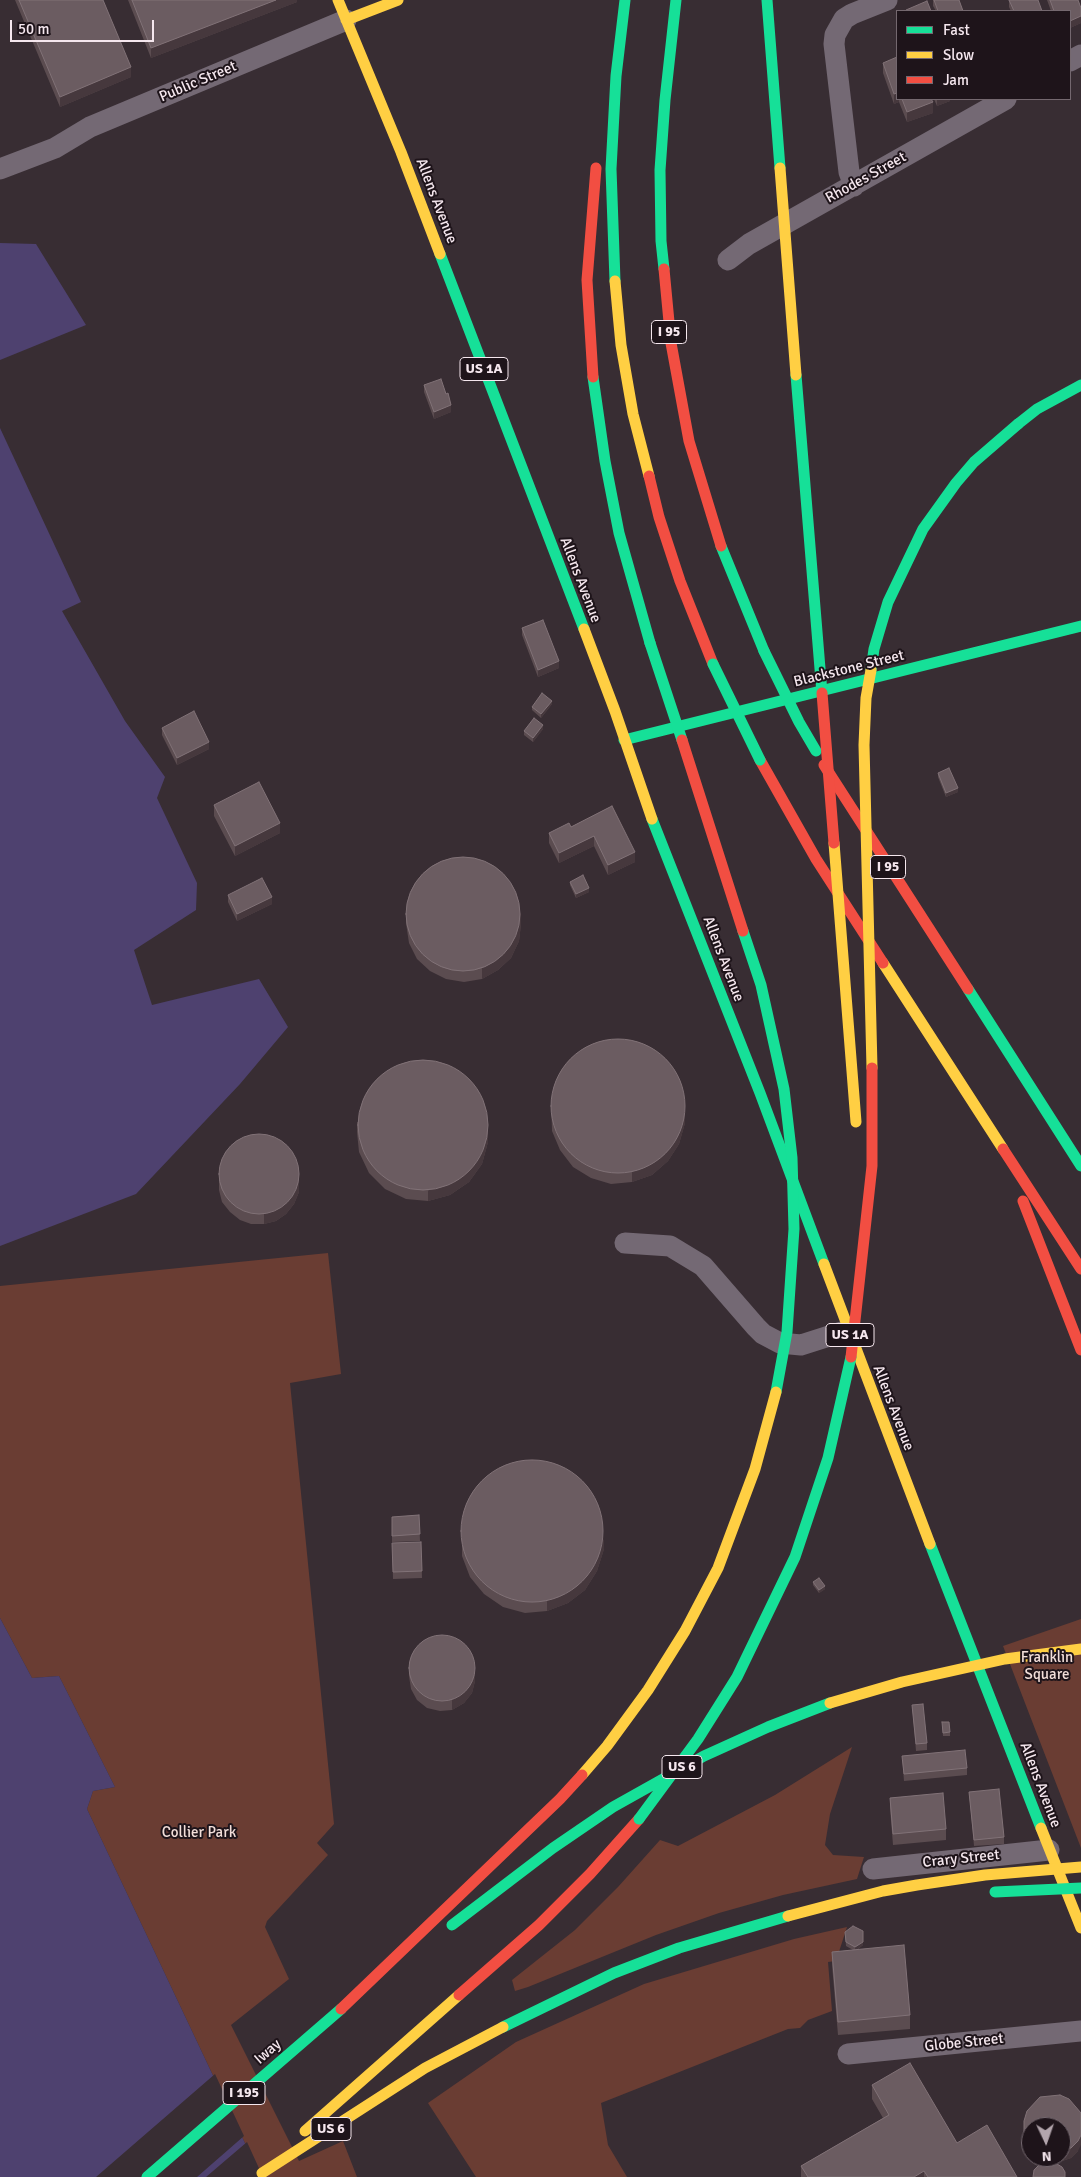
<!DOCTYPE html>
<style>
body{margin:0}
#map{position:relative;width:1081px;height:2177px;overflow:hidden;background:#382d33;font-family:Signika,sans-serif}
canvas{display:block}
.legend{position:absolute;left:896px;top:10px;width:175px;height:90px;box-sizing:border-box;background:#1e141a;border:1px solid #74686f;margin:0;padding:6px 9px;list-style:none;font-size:15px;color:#f5e7ee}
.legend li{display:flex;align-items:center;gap:10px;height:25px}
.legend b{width:25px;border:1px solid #74686f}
.north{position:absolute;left:1021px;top:2117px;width:50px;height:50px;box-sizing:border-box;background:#1e141a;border:1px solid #74686f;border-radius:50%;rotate:177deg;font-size:14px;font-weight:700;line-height:20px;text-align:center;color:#f5e7ee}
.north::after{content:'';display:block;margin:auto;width:18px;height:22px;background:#b3a6ad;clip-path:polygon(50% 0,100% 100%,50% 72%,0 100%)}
.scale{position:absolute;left:10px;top:20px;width:144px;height:22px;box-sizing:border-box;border:2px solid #f5e7ee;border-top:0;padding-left:6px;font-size:15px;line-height:18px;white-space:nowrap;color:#f5e7ee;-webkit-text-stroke:4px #1e141a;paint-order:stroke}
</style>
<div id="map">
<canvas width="1081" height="2177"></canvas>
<ul class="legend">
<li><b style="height:6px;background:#16e098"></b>Fast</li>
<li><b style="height:6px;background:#ffcf43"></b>Slow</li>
<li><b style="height:6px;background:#f24e42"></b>Jam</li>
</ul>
<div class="north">N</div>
<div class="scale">50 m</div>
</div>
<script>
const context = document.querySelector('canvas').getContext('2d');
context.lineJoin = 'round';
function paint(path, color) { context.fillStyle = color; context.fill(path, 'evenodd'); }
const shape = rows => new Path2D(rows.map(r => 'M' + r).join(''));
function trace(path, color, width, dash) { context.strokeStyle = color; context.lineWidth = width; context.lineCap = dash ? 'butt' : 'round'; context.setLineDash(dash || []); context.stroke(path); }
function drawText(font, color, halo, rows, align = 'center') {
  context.font = font + ' Signika,sans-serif'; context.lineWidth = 4; context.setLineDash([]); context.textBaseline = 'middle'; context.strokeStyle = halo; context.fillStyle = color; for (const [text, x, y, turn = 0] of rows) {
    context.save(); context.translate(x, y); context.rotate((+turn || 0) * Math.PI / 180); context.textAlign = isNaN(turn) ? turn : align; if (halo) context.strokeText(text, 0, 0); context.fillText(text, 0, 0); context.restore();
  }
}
paint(shape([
 [328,1253,341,1374,290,1383,334,1824,317,1843,328,1855,267,1921,265,1927,289,1979,231,2025,299,2161,343,2141,357,2177,261,2177,87,1809,93,1791,115,1787,59,1676,32,1678,0,1618,0,1286],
 [1081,1619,1081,1848,1003,1646],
 [852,1747,830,1814,825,1845,833,1855,864,1857,857,1879,783,1895,719,1913,656,1935,528,1987,515,1991,512,1980,575,1930,618,1887,660,1840,678,1846,775,1795],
 [847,1927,836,1961,828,1962,832,2011,808,2020,800,2028,788,2029,601,2103,608,2145,627,2177,476,2177,428,2103,516,2042,644,1984,794,1939]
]), '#6a3d33');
paint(shape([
 [0,243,36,244,86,325,0,360],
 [0,428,81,602,62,611,125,721,165,777,157,798,197,883,196,910,134,950,152,1005,259,979,288,1027,240,1084,136,1194,0,1246],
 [0,1618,32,1678,59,1676,115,1787,93,1791,87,1809,261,2177,0,2177]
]), '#4e416f');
paint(shape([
 [215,2074,244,2136,197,2177,96,2177],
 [247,2142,263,2177,206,2177]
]), '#382d33');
trace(shape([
 [1070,61,1081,55],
 [0,169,55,148,90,127,346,20],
 [854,186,849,172,834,44,835,35,844,19,852,14,887,0],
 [728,260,749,244,1006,99],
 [625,1243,670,1246,703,1266,756,1327,763,1334,780,1343,801,1345,848,1330],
 [873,1869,1049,1850],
 [848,2054,1081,2031]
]), '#746974', 21);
trace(shape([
 [767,0,780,168],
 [440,254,584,629],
 [664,269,661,241,660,170,665,100,676,0],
 [615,281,611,169,616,76,625,0],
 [593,377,605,461,619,533,650,643],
 [1018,424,1037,409,1081,385],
 [721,546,764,651],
 [624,740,1081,626],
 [652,819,760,1093,824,1264],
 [968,989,1081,1166],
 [930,1544,1041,1828],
 [503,2027,614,1973,679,1948,788,1916],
 [147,2177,341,2009]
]), '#16e098', 11);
trace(shape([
 [338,0,401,152,440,254],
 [346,20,398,0],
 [615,281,621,345,633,414,649,476],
 [584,629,615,711,652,819],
 [883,963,1003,1149],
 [824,1264,930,1544],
 [1041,1828,1081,1928],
 [305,2131,459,1995],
 [262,2173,425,2068,503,2027]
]), '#ffcf43', 11);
trace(shape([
 [664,269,671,343,689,441,721,546],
 [593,377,587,280,596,168],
 [649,476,659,517,680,581,713,664],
 [760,760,816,859,883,963],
 [824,765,968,989],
 [1003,1149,1081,1269],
 [1023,1201,1081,1350],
 [459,1995,539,1925,590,1874,639,1819]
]), '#f24e42', 11);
trace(shape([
 [796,375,822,693],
 [650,643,682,740],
 [764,651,799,722,816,751],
 [713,664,760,760],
 [871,670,874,649,888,602,923,529,956,483,974,462,1018,424],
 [743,931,761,985,784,1089,792,1158,794,1229,787,1332,776,1392],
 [639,1819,698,1739,737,1677,795,1557,828,1458,851,1357],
 [995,1892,1081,1888],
 [452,1925,553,1848,613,1807,704,1756,768,1727,830,1703]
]), '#16e098', 11);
trace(shape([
 [780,168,796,375],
 [871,670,866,698,864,745,872,1068],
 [834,843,856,1122],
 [830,1703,902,1682,1005,1659,1081,1649],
 [582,1775,607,1746,648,1690,685,1631,718,1568,755,1469,776,1392],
 [788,1916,883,1891,917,1885,985,1875,1081,1867]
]), '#ffcf43', 11);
trace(shape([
 [822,693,834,843],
 [682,740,743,931],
 [851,1357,872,1166,872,1068],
 [341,2009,560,1799,582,1775]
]), '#f24e42', 11);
paint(shape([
 [15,0,103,0,131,77,60,107],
 [128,0,297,0,297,2,151,58],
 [933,0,959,0,963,11,936,11,933,6],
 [1009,0,1042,11,1011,11,1009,7],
 [1047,0,1078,0,1081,8,1081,23,1070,28,1070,11,1051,11],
 [883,63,897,99,931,99,933,113,907,122,899,102,894,104,883,73],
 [934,99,950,99,950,101,937,106],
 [424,385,451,412,434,419,424,392],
 [522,628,559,668,538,677,522,635],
 [552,704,541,718,532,710,532,707],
 [162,728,209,749,177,765,162,735],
 [543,729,533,742,524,735,524,731],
 [938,773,958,792,946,797,938,777],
 [214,805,280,833,235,856,214,816],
 [612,806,635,862,608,875,594,846,559,863,549,843,549,833,571,827],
 [570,882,589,892,576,898,570,885],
 [228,895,272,904,237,921,228,902],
 [406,913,521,924,519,941,511,958,498,970,482,979,464,982,446,979,430,971,417,959,409,943,406,923],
 [551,1098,685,1123,679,1144,668,1161,652,1175,632,1182,611,1184,591,1178,573,1167,560,1150,552,1131],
 [357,1122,488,1142,482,1164,469,1182,450,1195,428,1201,406,1199,385,1189,369,1173,359,1152,357,1132],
 [219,1180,299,1192,294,1204,286,1214,276,1221,264,1224,251,1224,240,1220,230,1212,222,1202,219,1190],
 [419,1515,420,1541,392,1542,392,1517],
 [462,1521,604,1549,597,1571,585,1590,568,1603,547,1611,525,1613,503,1607,484,1594,470,1577,462,1556],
 [421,1542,422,1578,393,1579,392,1543],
 [813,1582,825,1589,819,1593,813,1585],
 [409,1665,475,1681,472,1693,464,1703,452,1710,440,1711,427,1708,417,1700,411,1689,409,1676],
 [912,1705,927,1743,927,1750,916,1751],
 [942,1726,950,1732,950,1736,943,1736],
 [902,1756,967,1768,967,1775,904,1781],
 [969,1792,1004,1837,1004,1844,974,1846],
 [890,1798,946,1829,946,1840,893,1845,890,1808],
 [845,1932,863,1945,857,1950,910,2015,910,2029,838,2035,832,1965,832,1952,853,1950,846,1946],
 [872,2085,957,2143,1017,2177,801,2177,801,2166,883,2118,872,2099],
 [1024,2121,1078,2151,1071,2158,1056,2163,1044,2162,1034,2157,1061,2157,1031,2127,1031,2153,1028,2150,1024,2141]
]), '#5b4c50');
paint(shape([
 [276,0,297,0,297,2,151,58,151,48],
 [1081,16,1081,23,1070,28,1070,21],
 [131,67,131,77,60,107,60,97],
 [897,93,897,99,899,99,899,102,894,104,894,94],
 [937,99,950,99,950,101,937,106],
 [933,102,933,113,907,122,907,112],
 [451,405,451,412,434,419,434,412],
 [559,661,559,668,538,677,538,670],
 [552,701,552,704,541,718,541,714],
 [543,725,543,729,533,742,533,738],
 [209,742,209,749,177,765,177,758],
 [958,788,958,792,946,797,946,793],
 [280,823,280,833,235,856,235,846],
 [594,836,594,846,559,863,559,853],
 [635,852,635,862,608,875,608,865],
 [589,888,589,892,576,898,576,894],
 [272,897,272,904,237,921,237,914],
 [521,913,521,924,519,941,511,958,498,970,482,979,482,968],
 [685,1113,685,1123,679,1144,668,1161,652,1175,632,1182,632,1172],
 [488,1132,488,1142,482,1164,469,1182,450,1195,428,1201,428,1191],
 [299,1169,299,1192,294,1204,286,1214,276,1221,264,1224,264,1214],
 [604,1539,604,1549,597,1571,585,1590,568,1603,547,1611,547,1601],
 [825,1586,825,1589,819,1593,819,1590],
 [475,1671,475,1681,472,1693,464,1703,452,1710,452,1700],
 [863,1942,863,1945,855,1951,855,1947],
 [1081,2135,1081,2145,1078,2151,1071,2158,1053,2164,1053,2157,1061,2157,1061,2151],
 [924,2171,924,2177,914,2177]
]), '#46383d');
const building = shape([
 [19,0,103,0,131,67,60,97,19,0],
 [132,0,276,0,151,48,132,0],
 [934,0,959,0,963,11,938,11,934,0],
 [1009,0,1038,0,1042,11,1014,11,1009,0],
 [1050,0,1078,0,1081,8,1081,16,1070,21,1070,11,1054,11,1050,0],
 [927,1,931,11,907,11,906,10,927,1],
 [897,57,897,93,894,94,883,63,897,57],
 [902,99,931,99,933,102,907,112,902,99],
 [441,379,446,394,448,393,451,405,434,412,424,385,441,379],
 [543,620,559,661,538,670,522,628,543,620],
 [542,693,552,701,541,714,532,707,542,693],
 [194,711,209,742,177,758,162,728,194,711],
 [534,718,543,725,533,738,524,731,534,718],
 [949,768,958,788,946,793,938,773,949,768],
 [259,782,280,823,235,846,214,805,259,782],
 [612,806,635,852,608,865,594,836,559,853,549,833,569,823,571,827,612,806],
 '406 914a57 57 0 1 1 114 0a57 57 0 1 1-114 0Z',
 [583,875,589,888,576,894,570,882,583,875],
 [262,878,272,897,237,914,228,895,262,878],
 '551 1106a67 67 0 1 1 134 0a67 67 0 1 1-134 0Z',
 '358 1125a65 65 0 1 1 130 0a65 65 0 1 1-130 0Z',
 '219 1174a40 40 0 1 1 80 0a40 40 0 1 1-80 0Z',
 '461 1531a71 71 0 1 1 142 0a71 71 0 1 1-142 0Z',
 [419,1515,420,1534,392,1536,392,1517,419,1515],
 [421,1542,422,1571,393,1572,392,1543,421,1542],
 [819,1578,825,1586,819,1590,813,1582,819,1578],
 '409 1668a33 33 0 1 1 66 0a33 33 0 1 1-66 0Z',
 [923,1704,927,1743,916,1744,912,1705,923,1704],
 [942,1722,949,1722,950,1732,943,1733,942,1722],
 [965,1750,967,1768,904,1774,902,1756,965,1750],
 [999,1789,1004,1837,974,1840,969,1792,999,1789],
 [943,1793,946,1829,893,1834,890,1798,943,1793],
 [853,1926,863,1931,863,1942,855,1947,846,1942,845,1932,853,1926],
 [904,1945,910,2015,838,2022,832,1952,904,1945],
 [910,2063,957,2143,987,2125,1017,2177,928,2177,924,2171,914,2177,808,2177,801,2166,889,2115,872,2085,910,2063],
 [1060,2095,1069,2099,1081,2113,1081,2135,1078,2141,1071,2148,1061,2151,1061,2127,1031,2127,1031,2143,1028,2140,1024,2131,1024,2121,1027,2111,1040,2097,1060,2095],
 [1052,2161,1062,2167,1065,2172,1065,2177,1033,2177,1034,2170,1041,2163,1052,2161]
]);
paint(building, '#6b5c61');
trace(building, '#817277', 1);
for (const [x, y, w] of [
 [669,332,35],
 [484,369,48],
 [888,867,35],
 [850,1335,48],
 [682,1767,40],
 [244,2093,42],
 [331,2129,40]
]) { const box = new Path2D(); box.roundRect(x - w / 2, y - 11.5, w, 23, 4); context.fillStyle = '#1e141a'; context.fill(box); trace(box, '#f5e7ee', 1); }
drawText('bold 14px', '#f5e7ee', null, [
 ["I 95",669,332],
 ["US 1A",484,369],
 ["I 95",888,867],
 ["US 1A",850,1335],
 ["US 6",682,1767],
 ["I 195",244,2093],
 ["US 6",331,2129]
]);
drawText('15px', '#f5e7ee', '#1e141a', [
 ["Public Street",198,82,-23],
 ["Rhodes Street",866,178,-29],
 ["Allens Avenue",436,201,69],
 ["Allens Avenue",580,580,69],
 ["Blackstone Street",849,669,-14],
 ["Allens Avenue",723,959,69],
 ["Allens Avenue",893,1408,69],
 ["Allens Avenue",1040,1785,69],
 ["Crary Street",961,1859,-6],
 ["Globe Street",964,2043,-6],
 ["Iway",268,2052,-41]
]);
drawText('15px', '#f2ded9', '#1e141a', [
 ["Franklin",1047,1658],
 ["Square",1047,1675],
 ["Collier Park",199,1833]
]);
</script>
